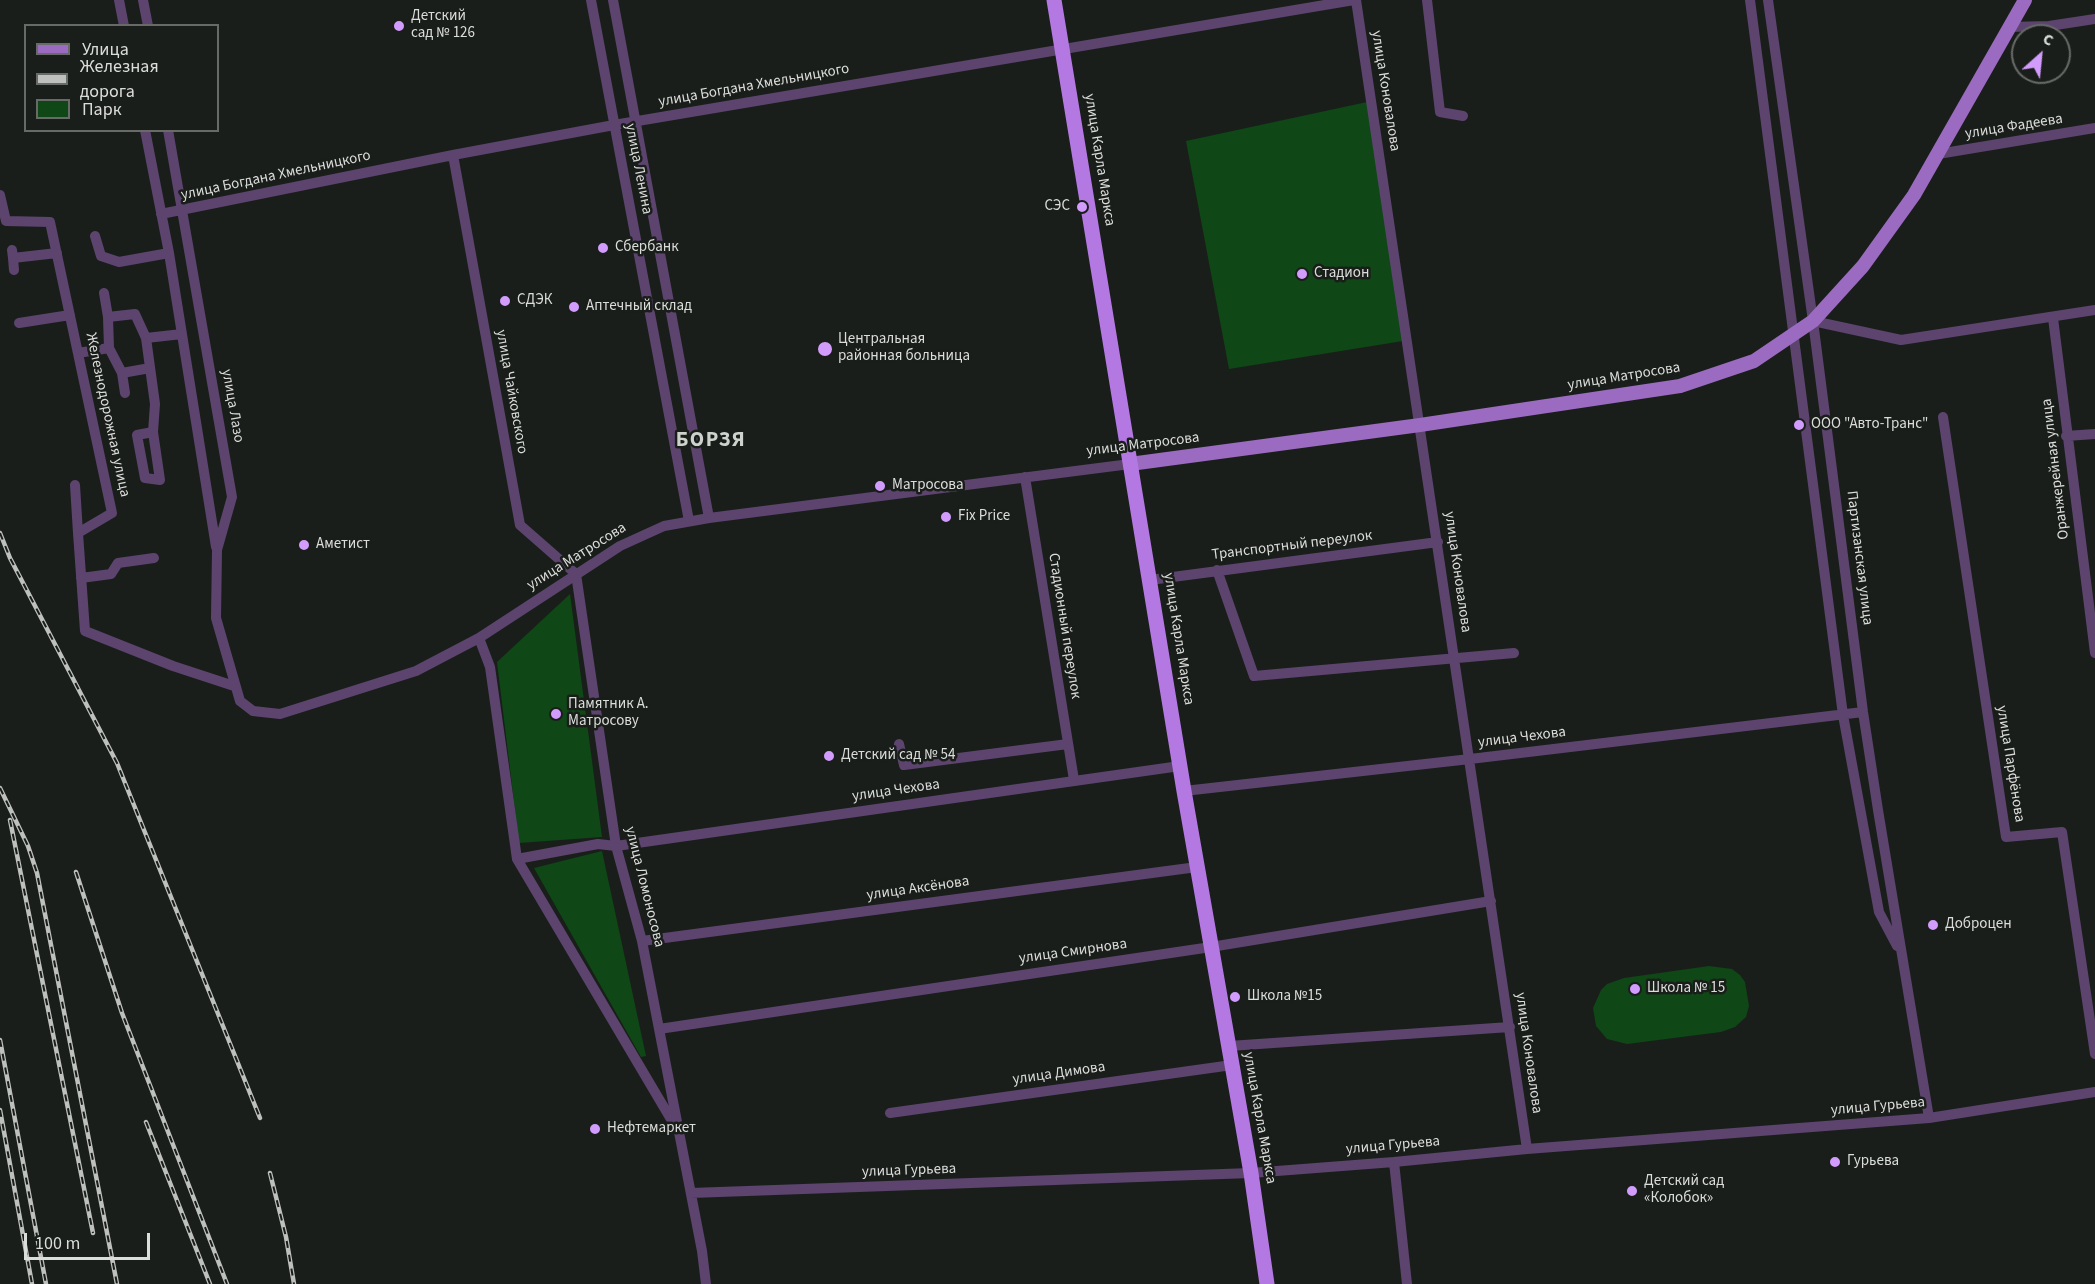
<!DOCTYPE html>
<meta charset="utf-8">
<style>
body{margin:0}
#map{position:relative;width:2095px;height:1284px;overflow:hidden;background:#1a1e1a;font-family:"Source Sans 3",sans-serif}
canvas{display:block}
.legend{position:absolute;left:24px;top:24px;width:195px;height:108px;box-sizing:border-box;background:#1a1e1a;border:2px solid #676a67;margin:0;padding:8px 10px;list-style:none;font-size:18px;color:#dbdddb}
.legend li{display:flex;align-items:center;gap:12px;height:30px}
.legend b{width:30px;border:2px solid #676a67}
.north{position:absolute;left:2011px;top:24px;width:60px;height:60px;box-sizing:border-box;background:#1a1e1a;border:2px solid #676a67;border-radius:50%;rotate:27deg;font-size:16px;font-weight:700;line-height:24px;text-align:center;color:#dbdddb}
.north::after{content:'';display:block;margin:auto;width:21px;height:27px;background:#d29cfd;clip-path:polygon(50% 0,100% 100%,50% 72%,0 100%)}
.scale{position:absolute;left:24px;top:1233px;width:126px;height:27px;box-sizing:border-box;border:3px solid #dbdddb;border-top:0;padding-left:8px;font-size:18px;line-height:21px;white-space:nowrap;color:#dbdddb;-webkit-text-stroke:4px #1a1e1a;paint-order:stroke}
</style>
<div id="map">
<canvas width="2095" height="1284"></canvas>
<ul class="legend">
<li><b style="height:8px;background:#9b6ac1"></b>Улица</li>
<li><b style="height:8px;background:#bec0be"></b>Железная дорога</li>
<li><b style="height:16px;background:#0f4716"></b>Парк</li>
</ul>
<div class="north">С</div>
<div class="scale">100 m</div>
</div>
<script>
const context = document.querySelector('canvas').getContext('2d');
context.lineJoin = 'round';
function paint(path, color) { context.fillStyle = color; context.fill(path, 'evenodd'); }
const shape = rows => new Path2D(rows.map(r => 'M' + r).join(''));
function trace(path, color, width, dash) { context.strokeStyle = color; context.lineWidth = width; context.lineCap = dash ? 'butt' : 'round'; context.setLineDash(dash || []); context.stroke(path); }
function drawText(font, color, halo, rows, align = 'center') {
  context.font = font + ' "Source Sans 3",sans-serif'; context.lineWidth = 5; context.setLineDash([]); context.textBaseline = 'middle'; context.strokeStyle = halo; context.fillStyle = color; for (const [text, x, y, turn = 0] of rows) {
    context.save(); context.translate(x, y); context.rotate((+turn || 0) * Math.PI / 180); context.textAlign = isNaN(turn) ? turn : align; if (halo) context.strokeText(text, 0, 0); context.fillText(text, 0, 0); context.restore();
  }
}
paint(shape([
 [1367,102,1403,341,1229,369,1186,141],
 [570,594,602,837,519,843,497,662],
 [602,851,646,1056,641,1057,534,868],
 [1709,966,1732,969,1740,975,1745,982,1749,1006,1746,1017,1735,1027,1721,1032,1627,1044,1607,1039,1596,1026,1593,1008,1601,990,1607,984,1624,978]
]), '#0f4716');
trace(shape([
 [119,0,124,26],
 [143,0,148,26],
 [591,0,689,521],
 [613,0,709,518],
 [1356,0,1527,1149],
 [1427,0,1440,112,1463,116],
 [1750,0,1843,715,1879,912,1897,946],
 [1768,0,1813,321,1863,712,1878,810,1929,1118],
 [2009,27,2049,26,2095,19],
 [145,130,169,253,216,547],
 [168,130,232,497,217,550,216,618,240,701,253,711,280,714,416,671,479,638,620,546,664,526,709,518,1130,464],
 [1938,154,2095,128],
 [453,155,520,525,576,574,616,846,642,941,702,1251,706,1284],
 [0,195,6,221,50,222,112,513,78,533,85,631,173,666,234,686],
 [161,214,453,155,614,125,1354,0],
 [95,236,101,256,119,262,169,253],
 [12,250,13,258,57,253],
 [13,258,14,270],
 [108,317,135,314,146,338],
 [2053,318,2095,653],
 [1813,321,1901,340,2095,310],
 [19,323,70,315],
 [109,348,122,373],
 [78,353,109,348,108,317,104,293],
 [125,393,122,373,150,368],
 [1943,417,2006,837,2062,832,2095,1054],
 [153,432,137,435,145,478,160,480,153,432,155,404,146,338,182,334],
 [2066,436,2095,434],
 [1025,477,1074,780],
 [75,485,78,533],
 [1217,570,1254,676,1514,653],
 [81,578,111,574,118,563,154,558],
 [1150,580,1438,542],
 [479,638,490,667,517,859,675,1126],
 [899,744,904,765,1068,744],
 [1184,791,1470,759,1863,712],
 [517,859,598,844,616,846,1180,766],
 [642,941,1197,867],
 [659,1029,1211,947,1491,901],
 [1229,1046,1510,1027],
 [890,1113,1232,1065],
 [1394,1162,1407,1284],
 [691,1193,1251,1173,1394,1162,1527,1149,1929,1118,2095,1092]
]), '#5c446e', 10);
trace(shape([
 [1130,464,1420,425,1680,386,1754,361,1813,321,1863,266,1914,195,2025,0]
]), '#9b6ac1', 14);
trace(shape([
 [1054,0,1184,791,1251,1173,1267,1284]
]), '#b478e2', 15);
const rail = shape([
 [0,533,10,558,117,763,260,1118],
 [0,788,28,846,37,873,117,1284],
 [10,820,93,1233],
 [76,872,122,1013,227,1284],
 [0,1040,46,1284],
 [0,1110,32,1284],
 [146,1122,210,1284],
 [270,1173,286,1237,294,1284]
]);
trace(rail, '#bec0be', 4.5);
trace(rail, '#1a1e1a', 2, [7]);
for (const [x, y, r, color] of [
 [399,26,6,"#d29cfd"],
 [1082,207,6,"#d29cfd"],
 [603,248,6,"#d29cfd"],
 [1302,274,6,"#d29cfd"],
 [505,301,6,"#d29cfd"],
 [574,307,6,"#d29cfd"],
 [825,349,8,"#d29cfd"],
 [1799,425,6,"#d29cfd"],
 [880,486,6,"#d29cfd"],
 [946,517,6,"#d29cfd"],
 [304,545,6,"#d29cfd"],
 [556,714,6,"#d29cfd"],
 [829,756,6,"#d29cfd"],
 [1933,925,6,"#d29cfd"],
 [1635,989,6,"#d29cfd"],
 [1235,997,6,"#d29cfd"],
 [595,1129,6,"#d29cfd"],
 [1835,1162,6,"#d29cfd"],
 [1632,1191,6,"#d29cfd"]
]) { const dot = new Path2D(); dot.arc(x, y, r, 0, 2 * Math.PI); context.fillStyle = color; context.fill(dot); trace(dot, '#1a1e1a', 2); }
drawText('15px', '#dbdddb', '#1a1e1a', [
 ["Детский",411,17],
 ["сад № 126",411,34],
 ["СЭС",1070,207,"right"],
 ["Сбербанк",615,248],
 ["Стадион",1314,274],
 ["СДЭК",517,301],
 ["Аптечный склад",586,307],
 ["Центральная",838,340],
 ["районная больница",838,357],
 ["ООО \"Авто-Транс\"",1811,425],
 ["Матросова",892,486],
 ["Fix Price",958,517],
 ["Аметист",316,545],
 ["Памятник А.",568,705],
 ["Матросову",568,722],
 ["Детский сад № 54",841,756],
 ["Доброцен",1945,925],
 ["Школа № 15",1647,989],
 ["Школа №15",1247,997],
 ["Нефтемаркет",607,1129],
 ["Гурьева",1847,1162],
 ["Детский сад",1644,1182],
 ["«Колобок»",1644,1199]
], 'left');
drawText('15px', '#dbdddb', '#1a1e1a', [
 ["улица Богдана Хмельницкого",754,86,-10],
 ["улица Коновалова",1385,91,81],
 ["улица Фадеева",2014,127,-9],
 ["улица Карла Маркса",1099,160,81],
 ["улица Ленина",638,169,79],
 ["улица Богдана Хмельницкого",276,176,-12],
 ["улица Матросова",1624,377,-9],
 ["улица Чайковского",511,392,80],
 ["улица Лазо",232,406,80],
 ["Железнодорожная улица",107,415,78],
 ["улица Матросова",1143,445,-7],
 ["Оранжерейная улица",2056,469,-97],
 ["Транспортный переулок",1292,546,-7],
 ["улица Матросова",577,557,-32],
 ["Партизанская улица",1859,558,83],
 ["улица Коновалова",1457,572,82],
 ["Стадионный переулок",1064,626,81],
 ["улица Карла Маркса",1178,639,81],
 ["улица Чехова",1522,738,-7],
 ["улица Парфёнова",2010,764,81],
 ["улица Чехова",896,791,-8],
 ["улица Ломоносова",644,887,76],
 ["улица Аксёнова",918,889,-8],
 ["улица Смирнова",1073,952,-8],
 ["улица Коновалова",1528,1053,82],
 ["улица Димова",1059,1074,-8],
 ["улица Гурьева",1878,1107,-5],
 ["улица Карла Маркса",1259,1118,80],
 ["улица Гурьева",1393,1146,-5],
 ["улица Гурьева",909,1171,-2]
]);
context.letterSpacing = '1.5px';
drawText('bold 21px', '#cdd2cd', '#1a1e1a', [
 ["БОРЗЯ",711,441]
]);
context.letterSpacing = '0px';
</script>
